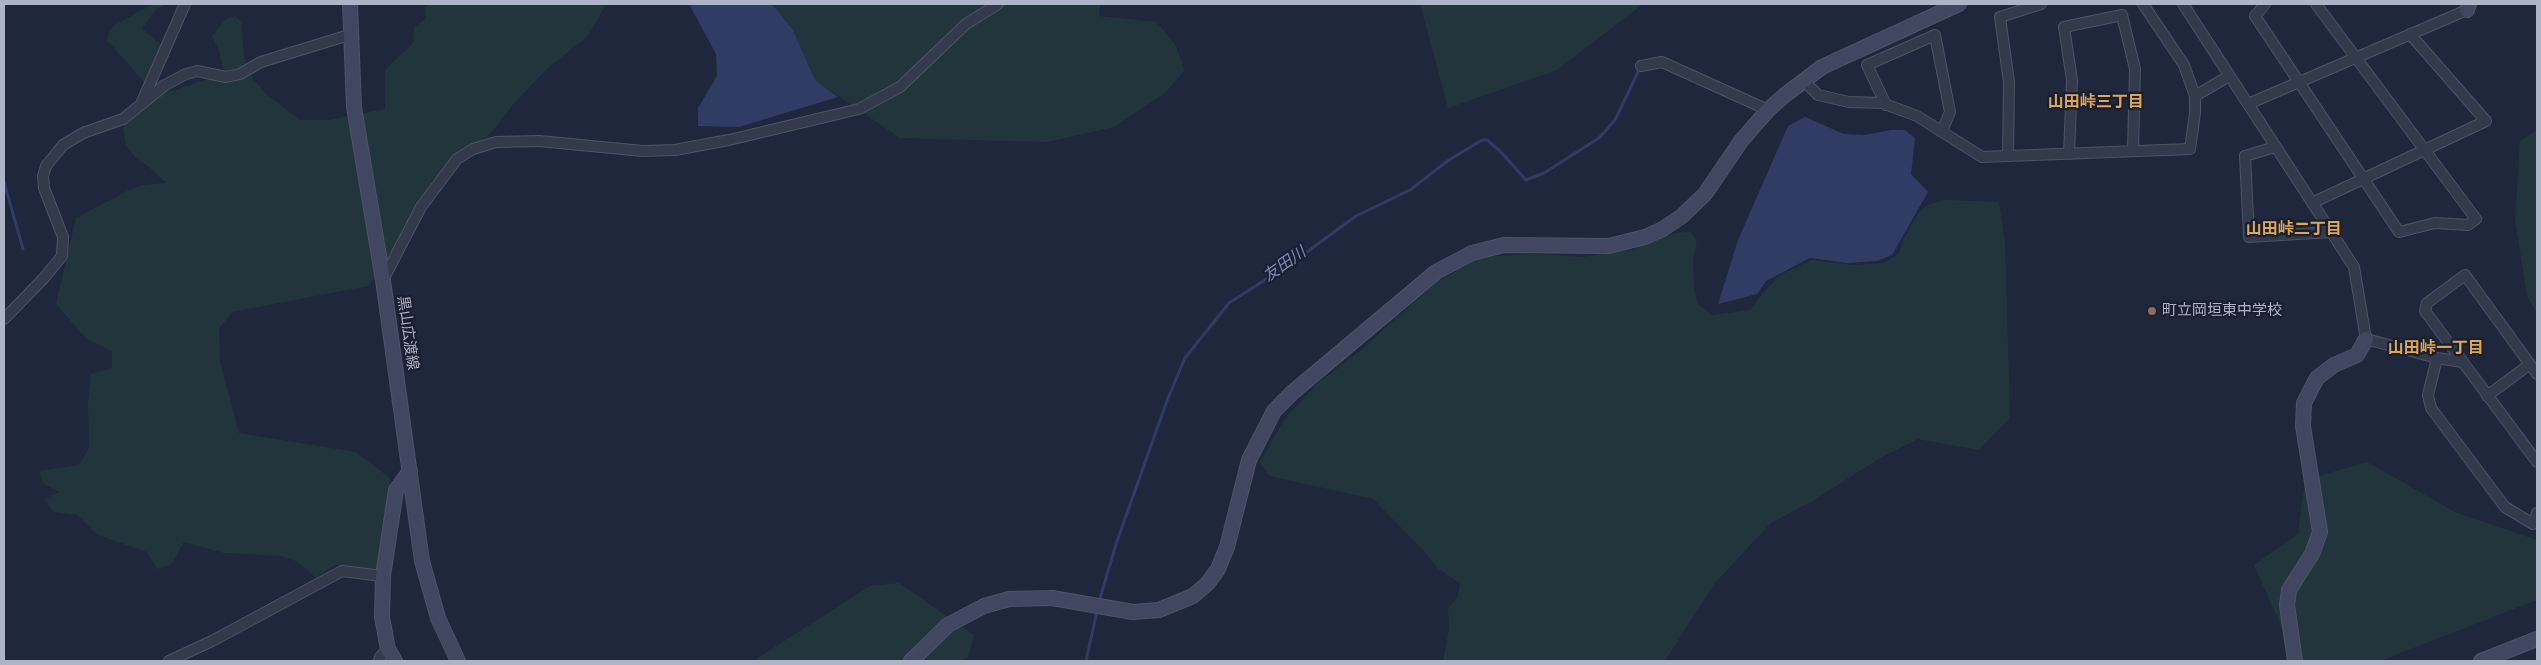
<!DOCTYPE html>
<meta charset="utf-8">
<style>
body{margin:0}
#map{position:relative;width:2541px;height:665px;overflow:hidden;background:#1f273c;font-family:Poppins,sans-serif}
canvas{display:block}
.frame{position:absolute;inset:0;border:5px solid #aeb4c8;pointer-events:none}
</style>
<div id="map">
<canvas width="2541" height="665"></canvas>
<div class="frame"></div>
</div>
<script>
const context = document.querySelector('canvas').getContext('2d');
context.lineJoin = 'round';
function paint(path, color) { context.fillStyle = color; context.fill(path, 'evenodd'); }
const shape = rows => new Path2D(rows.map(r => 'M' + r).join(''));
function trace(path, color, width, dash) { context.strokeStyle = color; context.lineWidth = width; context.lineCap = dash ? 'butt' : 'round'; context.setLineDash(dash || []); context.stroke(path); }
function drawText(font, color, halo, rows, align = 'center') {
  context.font = font + ' Poppins,"Noto Sans JP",sans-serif'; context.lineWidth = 4.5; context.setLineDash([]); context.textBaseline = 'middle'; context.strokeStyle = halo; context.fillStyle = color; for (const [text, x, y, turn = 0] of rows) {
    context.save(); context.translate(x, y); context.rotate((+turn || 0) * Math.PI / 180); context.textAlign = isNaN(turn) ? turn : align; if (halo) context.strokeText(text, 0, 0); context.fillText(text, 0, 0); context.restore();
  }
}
paint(shape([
 [153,4,166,4,156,9,142,29,163,46,145,83,107,40,109,32,115,25],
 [429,4,606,4,588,36,548,68,515,102,492,132,432,181,387,264,368,286,232,312,219,329,220,361,239,433,356,452,390,478,386,526,377,569,335,565,316,578,296,561,281,556,224,553,184,542,171,565,157,569,147,552,98,535,77,515,54,512,44,499,59,492,44,484,39,471,79,465,89,448,88,402,91,374,112,368,112,351,86,338,56,304,76,218,129,190,143,185,166,183,149,167,136,158,126,145,123,127,133,107,149,89,173,91,224,73,219,50,212,36,226,19,235,16,241,22,244,57,253,79,265,93,300,120,328,120,385,109,385,70,414,42,414,28,426,18,425,7],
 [772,4,1100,4,1099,16,1156,22,1175,44,1185,70,1164,94,1114,127,1047,142,900,138,815,80,793,30],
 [1420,4,1643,4,1557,70,1448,108],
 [2537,130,2537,313,2527,296,2515,220,2520,141],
 [1945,200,1999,202,2005,243,2010,418,1979,450,1918,439,1880,458,1816,499,1771,523,1714,584,1665,661,1443,661,1449,630,1448,608,1458,597,1460,583,1437,568,1423,550,1373,499,1270,476,1260,463,1283,421,1318,383,1359,352,1435,283,1481,257,1534,254,1581,257,1632,250,1656,239,1676,233,1691,232,1697,242,1693,259,1694,289,1698,304,1711,315,1751,310,1762,294,1780,275,1811,260,1853,265,1883,263,1891,259,1899,253,1904,238,1918,213,1927,205],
 [2367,462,2455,512,2537,540,2537,600,2380,661,2292,661,2279,621,2254,565,2298,534,2305,480],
 [899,583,974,635,968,657,964,661,753,661,870,586]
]), '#22353d');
paint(shape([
 [689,4,772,4,793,30,815,80,838,97,739,127,698,126,698,108,717,76,716,54],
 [1805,117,1844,134,1864,135,1891,130,1905,130,1915,138,1911,174,1928,192,1892,255,1877,261,1847,263,1810,258,1766,281,1757,294,1718,304,1738,240,1788,126]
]), '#303c63');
trace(shape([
 [4,182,23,249],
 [1099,602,1116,544,1168,398,1185,358,1229,303,1296,260,1356,216,1410,190,1449,160,1482,140,1487,140,1501,152,1526,180,1544,173,1599,138,1615,120,1638,72],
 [1086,661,1097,611]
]), '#303c63', 3);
const street = shape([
 [2143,4,2184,65,2195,96],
 [2183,4,2248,104],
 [2265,4,2255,16,2399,232,2435,223,2468,225,2476,219,2316,4],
 [1641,66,1662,62,1768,110],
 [1804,81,1818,95,1849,102,1882,103,1917,116,1982,157,2190,149,2195,113,2195,96,2229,76],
 [141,104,185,4],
 [1886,105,1867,65,1935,35,1950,112,1942,131],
 [2275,147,2245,156,2249,237,2331,232],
 [2069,154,2072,80,2064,27,2122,15,2135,69,2133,151],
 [2008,156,2009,82,2000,17,2041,4],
 [2312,203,2486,121,2410,34],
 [383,280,421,207,457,159,473,149,496,142,539,141,643,151,675,150,729,140,859,109,900,87,966,24,998,4],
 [4,319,44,278,62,256,63,237,44,188,43,176,46,166,63,145,83,133,123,119,165,85,186,74,197,71,226,77,240,74,261,62,349,35],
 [2437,358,2428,395,2431,408,2505,507,2533,524,2537,513],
 [2462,362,2437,358,2366,339,2354,267,2248,104,2467,10],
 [2537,374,2465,275,2427,303,2425,311,2537,462],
 [2487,396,2530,364],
 [169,661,212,641,342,571,383,576],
 [379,661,380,657,388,649]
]);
const secondary = shape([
 [350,4,354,107,383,280,422,561,438,618,458,661],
 [2467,10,2469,4],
 [395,661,388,649,382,617,383,576,396,490,410,471],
 [911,661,948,625,984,606,1009,599,1052,598,1133,612,1159,610,1193,596,1208,583,1218,569,1227,547,1249,460,1274,411,1293,392,1436,272,1472,253,1504,245,1609,246,1645,237,1663,229,1682,216,1705,194,1741,141,1768,110,1785,95,1822,67,1959,4],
 [2295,661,2287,605,2289,590,2312,554,2320,532,2303,426,2304,403,2317,378,2334,365,2357,355,2366,339],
 [2481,661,2537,639]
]);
trace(street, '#4e5467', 12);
trace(secondary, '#4e5467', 16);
trace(street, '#333a4c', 10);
trace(secondary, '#414760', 14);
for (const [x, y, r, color] of [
 [2152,311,5,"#8d6e63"]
]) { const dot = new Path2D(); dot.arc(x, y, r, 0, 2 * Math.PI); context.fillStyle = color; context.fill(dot); trace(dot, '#191f31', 2); }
drawText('15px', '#aeb4c8', '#191f31', [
 ["町立岡垣東中学校",2162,311]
], 'left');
drawText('15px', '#aeb4c8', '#191f31', [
 ["黒山広渡線",407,333,82]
]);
drawText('bold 16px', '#dea753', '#191f31', [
 ["山田峠三丁目",2096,103],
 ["山田峠二丁目",2294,230],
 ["山田峠一丁目",2436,349]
]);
drawText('italic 16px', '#7b8bb8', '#191f31', [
 ["友田川",1285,265,-35]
]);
</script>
